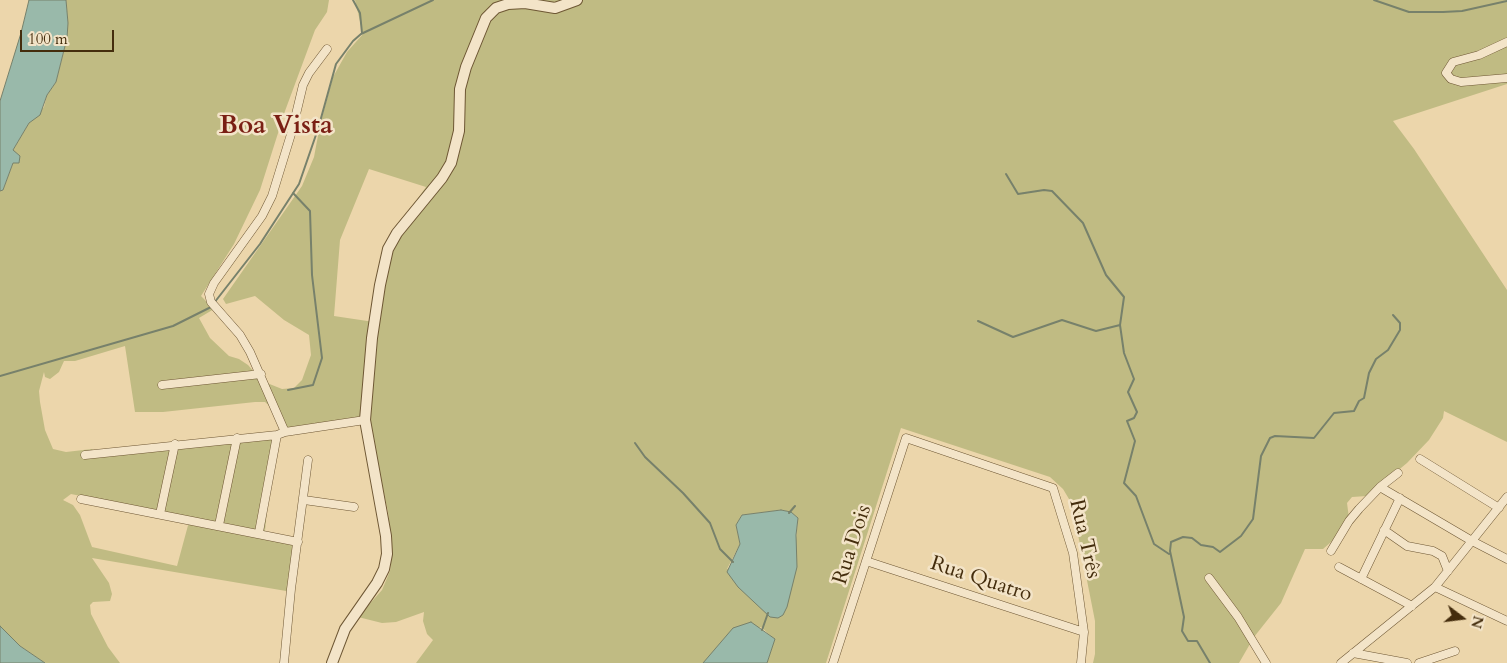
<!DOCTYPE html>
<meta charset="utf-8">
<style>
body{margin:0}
#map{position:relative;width:1507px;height:663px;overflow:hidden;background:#ecd6ab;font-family:Cardo,serif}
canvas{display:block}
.north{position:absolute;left:1437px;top:593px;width:50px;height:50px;-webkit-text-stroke:4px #f3e4c8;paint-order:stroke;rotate:105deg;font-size:14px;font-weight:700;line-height:20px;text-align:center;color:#442d0d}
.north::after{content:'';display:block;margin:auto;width:18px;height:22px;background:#442d0d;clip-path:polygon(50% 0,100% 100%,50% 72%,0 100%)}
.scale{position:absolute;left:20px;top:30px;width:94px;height:22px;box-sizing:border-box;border:2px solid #442d0d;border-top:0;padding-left:6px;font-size:15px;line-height:18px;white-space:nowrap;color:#442d0d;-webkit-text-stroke:4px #f3e4c8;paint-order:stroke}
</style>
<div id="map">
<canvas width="1507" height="663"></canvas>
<div class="north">N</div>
<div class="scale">100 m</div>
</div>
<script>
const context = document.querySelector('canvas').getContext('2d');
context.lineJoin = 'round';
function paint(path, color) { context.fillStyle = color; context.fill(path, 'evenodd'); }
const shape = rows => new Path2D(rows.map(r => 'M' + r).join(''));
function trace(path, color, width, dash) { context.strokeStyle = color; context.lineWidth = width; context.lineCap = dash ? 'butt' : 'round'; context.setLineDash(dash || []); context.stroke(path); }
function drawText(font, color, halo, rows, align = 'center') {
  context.font = font + ' Cardo,serif'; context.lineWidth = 5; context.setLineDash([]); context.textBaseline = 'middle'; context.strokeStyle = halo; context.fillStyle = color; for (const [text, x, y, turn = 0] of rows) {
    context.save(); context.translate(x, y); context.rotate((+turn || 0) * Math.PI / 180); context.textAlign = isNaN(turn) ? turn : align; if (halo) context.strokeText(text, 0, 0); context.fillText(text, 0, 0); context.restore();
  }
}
paint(shape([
 [66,0,329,0,327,12,315,30,285,111,260,190,234,244,201,296,214,309,199,318,210,338,229,356,239,359,248,365,262,381,282,389,294,388,302,380,311,355,309,335,284,320,255,296,226,304,223,299,302,186,314,157,320,125,333,77,347,52,363,34,355,0,1507,0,1507,84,1393,121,1414,149,1507,290,1507,442,1444,411,1443,418,1429,440,1407,463,1367,496,1352,497,1347,503,1349,518,1338,536,1323,549,1305,549,1281,603,1254,637,1239,663,1093,663,1095,654,1095,621,1072,504,1063,489,1050,477,901,428,826,663,767,663,774,639,761,627,703,663,416,663,433,640,427,634,423,621,424,612,396,622,382,623,358,617,382,590,390,571,392,551,388,512,369,423,285,430,276,412,265,402,255,402,163,412,135,412,125,346,75,361,64,361,59,372,50,379,45,377,44,372,39,391,40,402,45,430,53,449,66,452,92,449,97,454,274,439,265,531,299,546,292,592,92,558,109,583,112,594,110,601,93,602,90,605,91,614,108,647,120,663,45,663,20,646,0,626,0,191,3,190,13,163,13,150,29,123,44,107,47,95,56,82,67,38,68,23],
 [369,169,426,187,396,229,374,322,334,316,340,240],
 [71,494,190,518,177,566,92,547,80,515,73,505,63,500],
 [781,510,791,512,798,518,796,539,727,569,740,544,736,525,742,515]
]), '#c0bb83');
const water = shape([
 [29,0,66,0,68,23,67,38,56,82,47,95,40,115,29,123,13,150,20,156,19,163,13,163,3,190,0,191,0,101,21,33,29,0],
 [781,510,791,512,798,518,796,535,797,567,787,607,783,615,778,618,770,617,738,587,727,572,740,544,736,525,742,515,781,510],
 [751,622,775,639,767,663,703,663,733,628,751,622],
 [0,626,20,646,45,663,0,663,0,626]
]);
paint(water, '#99b9aa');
trace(water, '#77816b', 1);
trace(shape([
 [353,0,360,13,362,33],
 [1374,0,1409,12,1443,12,1462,11,1507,1],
 [1006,174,1018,194,1044,190,1052,191,1083,223,1106,275,1124,297,1120,325,1124,353,1134,379,1128,392,1137,412,1134,418,1127,421,1135,441,1124,483,1136,496,1154,544,1169,554],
 [214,303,260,244,299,184,318,129,336,64,353,41,361,34,433,0],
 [978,321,1013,337,1062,320,1096,331,1120,325],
 [0,376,173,326,211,307],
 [288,390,313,385,322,358,312,275,310,211,293,193],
 [635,443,645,457,683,493,710,523,720,549,733,562],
 [789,513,795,506],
 [762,630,768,613],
 [1210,663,1197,641,1188,641,1182,631,1184,617,1170,551,1171,542,1183,537,1192,538,1201,545,1213,547,1220,552,1241,536,1253,519,1261,456,1270,438,1275,436,1314,438,1334,413,1354,411,1359,401,1364,398,1369,373,1376,359,1388,350,1400,330,1400,323,1393,315]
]), '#77816b', 2);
const minor = shape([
 [1507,42,1479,55,1453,62,1446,73,1451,79,1461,82,1507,78],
 [162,385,261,374],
 [285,432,250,352,240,335,211,302,209,294,214,283,262,216,272,196,292,131,303,85,309,73,327,49],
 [85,455,277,435,285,432,365,420],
 [1420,459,1499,508],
 [1380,487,1472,541,1507,559],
 [81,499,298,542],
 [304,500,354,507],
 [160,514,175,444],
 [219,525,237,438],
 [1384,530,1407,546,1433,551,1442,556,1448,571],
 [259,532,277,435],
 [1331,551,1349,521,1359,509,1380,487,1398,473],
 [866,561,1084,632],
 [1339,567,1412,606],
 [1209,578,1238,617,1266,663],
 [1361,579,1400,498],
 [1435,587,1507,621],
 [1353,653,1407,663],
 [284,663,291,589,308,460],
 [833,663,906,438,1053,488,1073,553,1084,632,1081,663],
 [1341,663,1435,587,1507,497],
 [1419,663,1455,651]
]);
const tertiary = shape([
 [332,663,345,629,377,583,384,569,387,554,386,536,365,420,372,338,380,285,388,249,397,233,442,178,451,163,459,131,460,89,466,67,486,18,496,8,508,4,525,3,555,8,577,0]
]);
trace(minor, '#6e5734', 9);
trace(tertiary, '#6e5734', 12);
trace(minor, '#f3e4c8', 8);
trace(tertiary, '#f3e4c8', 10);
drawText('21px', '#442d0d', '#f3e4c8', [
 ["Rua Três",1084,539,77],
 ["Rua Dois",853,545,-72],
 ["Rua Quatro",981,580,18]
]);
drawText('bold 26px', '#7a1f14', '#f3e4c8', [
 ["Boa Vista",276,127]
]);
</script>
